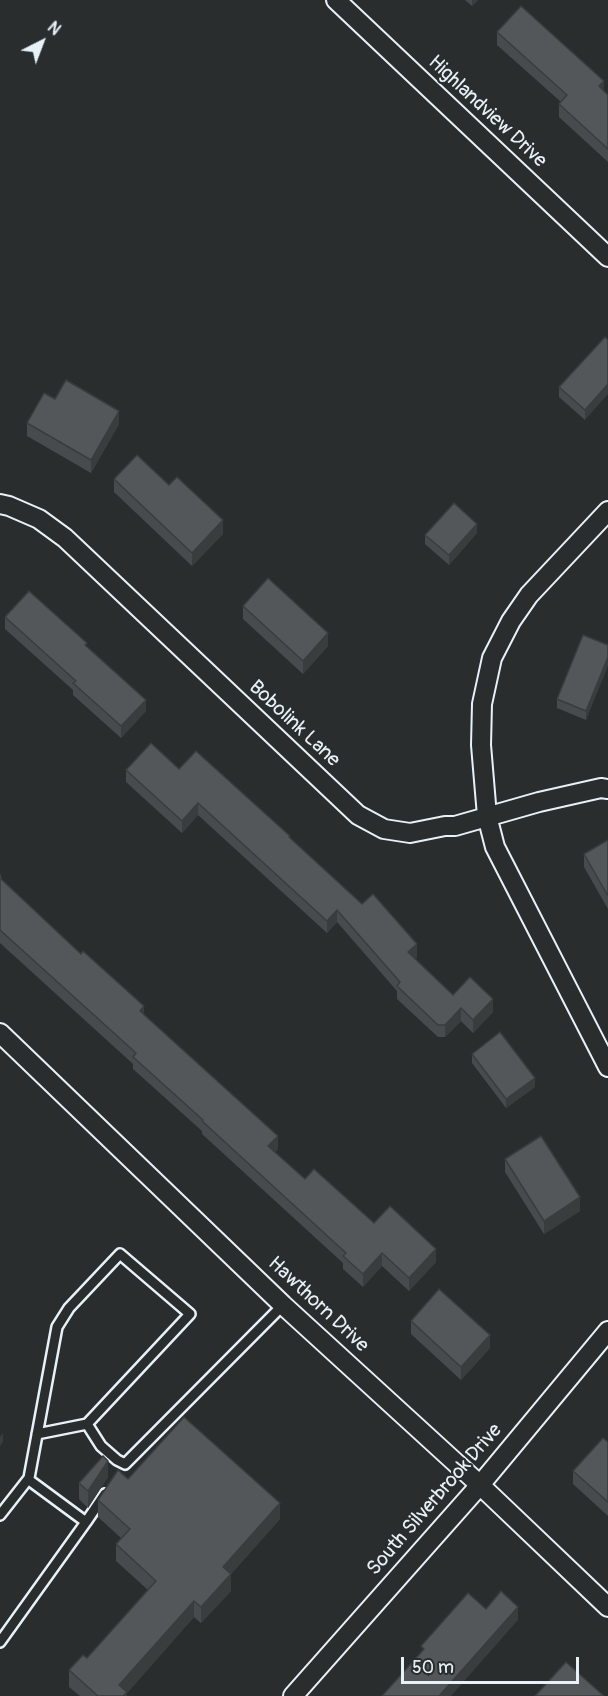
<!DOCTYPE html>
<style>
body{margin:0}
#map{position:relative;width:608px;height:1696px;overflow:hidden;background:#2a2d2e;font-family:Pangolin,sans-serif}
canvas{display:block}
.north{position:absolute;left:12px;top:12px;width:60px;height:60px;-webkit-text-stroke:4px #2a2d2e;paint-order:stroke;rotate:42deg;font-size:16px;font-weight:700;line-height:24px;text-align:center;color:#e8f1f8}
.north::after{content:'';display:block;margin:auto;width:21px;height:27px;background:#e8f1f8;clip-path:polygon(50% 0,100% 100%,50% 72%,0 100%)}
.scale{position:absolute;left:401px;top:1657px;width:178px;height:27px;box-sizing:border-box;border:3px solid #e8f1f8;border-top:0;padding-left:8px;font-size:18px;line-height:21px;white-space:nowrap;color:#e8f1f8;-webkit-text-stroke:4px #2a2d2e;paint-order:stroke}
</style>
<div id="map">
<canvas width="608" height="1696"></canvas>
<div class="north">N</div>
<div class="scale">50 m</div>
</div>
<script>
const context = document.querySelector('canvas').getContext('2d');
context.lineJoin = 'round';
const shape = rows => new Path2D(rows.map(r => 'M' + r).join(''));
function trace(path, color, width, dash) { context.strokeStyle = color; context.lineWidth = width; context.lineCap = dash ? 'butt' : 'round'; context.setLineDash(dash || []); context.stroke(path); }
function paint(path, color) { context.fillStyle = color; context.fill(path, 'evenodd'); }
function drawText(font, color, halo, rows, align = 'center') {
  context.font = font + ' Pangolin,sans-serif'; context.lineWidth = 4.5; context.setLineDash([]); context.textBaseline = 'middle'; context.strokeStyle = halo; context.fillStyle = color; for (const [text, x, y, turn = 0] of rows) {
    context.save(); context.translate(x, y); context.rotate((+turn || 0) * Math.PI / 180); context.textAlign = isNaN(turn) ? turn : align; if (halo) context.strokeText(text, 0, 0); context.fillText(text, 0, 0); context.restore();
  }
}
const lane = shape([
 [87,1424,101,1446,117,1460,125,1464,283,1305],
 [0,1515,29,1478],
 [86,1522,105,1494],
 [0,1642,86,1522,29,1480,29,1478,57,1327,69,1308,120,1254,190,1314,87,1424,37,1434]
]);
const street = shape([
 [336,0,608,257],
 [0,504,9,506,39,519,65,538,358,815,384,829,410,833,445,826,455,826,539,802,601,788,608,789],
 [608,511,529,595,511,621,492,658,482,704,481,745,487,816,495,847,608,1067],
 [0,1033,283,1305,480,1485,608,1607],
 [293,1696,480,1485,608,1331]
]);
trace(lane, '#e8f1f8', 14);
trace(street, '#e8f1f8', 22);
trace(lane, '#2a2d2e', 9);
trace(street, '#2a2d2e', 18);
paint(shape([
 [465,0,478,0,472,6],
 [497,32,604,91,608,95,608,162,559,117,559,104,561,102,497,45],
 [608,340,585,420,559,397,559,387],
 [55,399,119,424,91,473,27,436,27,423],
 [114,479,169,485,223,534,192,566,114,492],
 [477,533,449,565,425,544,425,535],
 [243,606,328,646,303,674,243,619],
 [5,617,87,647,146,711,121,738,73,695,73,690,5,629],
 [608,645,586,720,557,708,557,699],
 [179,769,290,838,417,957,414,959,453,995,493,1012,473,1033,461,1021,445,1037,438,1037,397,999,397,991,337,922,327,933,198,815,182,833,126,782,126,770],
 [608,840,608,909,584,867,584,854],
 [0,873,2,880,144,1015,278,1149,275,1152,305,1179,436,1262,409,1291,382,1266,363,1287,343,1269,343,1263,202,1134,202,1131,133,1069,133,1064,0,943],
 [472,1054,535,1087,506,1108,472,1063],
 [505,1159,580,1211,544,1234,505,1172],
 [411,1321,490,1348,461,1380,411,1334],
 [608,1442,608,1516,573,1484,573,1471],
 [108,1477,88,1508,79,1499,79,1483],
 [128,1479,280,1519,231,1574,231,1591,201,1623,194,1617,127,1693,127,1696,80,1696,69,1687,69,1670,87,1658,148,1590,116,1561,116,1544,121,1538,98,1517,98,1500]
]), '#474b4d');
paint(shape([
 [472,0,478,0,472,6],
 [604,81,604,93,599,86],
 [608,384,608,394,585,420,585,410],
 [119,411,119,424,91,473,91,460],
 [223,520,223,534,192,566,192,553],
 [477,524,477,533,449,565,449,555],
 [328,633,328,646,303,674,303,661],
 [608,657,608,666,586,720,586,711],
 [146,700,146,711,121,738,121,726],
 [198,803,198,815,182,833,182,821],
 [337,910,337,922,327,933,327,921],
 [417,944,417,957,408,965,408,952],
 [493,999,493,1012,473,1033,473,1020],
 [144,1006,144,1019,140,1011],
 [461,1008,461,1021,445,1037,445,1025],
 [535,1078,535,1087,506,1108,506,1099],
 [278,1136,278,1149,268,1159,268,1146],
 [580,1197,580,1211,544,1234,544,1221],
 [436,1249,436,1262,409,1291,409,1278],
 [382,1253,382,1266,363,1287,363,1274],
 [490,1335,490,1348,461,1380,461,1367],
 [3,1433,3,1442,0,1446,0,1437],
 [108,1461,108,1477,88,1508,88,1491],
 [280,1503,280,1519,231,1574,231,1591,201,1623,201,1607,223,1567],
 [194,1601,194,1617,127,1693,127,1696,119,1696,119,1685],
 [518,1607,518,1620,451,1696,439,1696]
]), '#3a3d3e');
const building = shape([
 [521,6,604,81,599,86,608,95,608,149,559,104,567,95,497,32,521,6],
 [605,337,608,340,608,384,585,410,559,387,605,337],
 [66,380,119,411,91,460,27,423,44,393,55,399,66,380],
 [137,455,169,485,177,477,223,520,192,553,114,479,137,455],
 [454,503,477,524,449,555,425,535,454,503],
 [268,578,328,633,303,661,243,606,268,578],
 [29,591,87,643,85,645,146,700,121,726,73,683,76,681,5,617,29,591],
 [583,635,608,645,608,657,586,711,557,699,583,635],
 [151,743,179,769,196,751,290,836,289,837,362,904,373,894,417,944,408,952,453,995,470,977,493,999,473,1020,461,1008,445,1025,438,1025,397,986,400,982,337,910,327,921,198,803,182,821,126,770,151,743],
 [608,840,608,896,584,854,608,840],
 [0,878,81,954,83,951,144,1006,140,1011,278,1136,268,1146,305,1179,314,1169,374,1223,390,1206,436,1249,409,1278,382,1253,363,1274,343,1256,346,1253,202,1121,203,1120,133,1057,136,1053,0,930,0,878],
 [500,1032,535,1078,506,1099,472,1054,500,1032],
 [541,1136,580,1197,544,1221,505,1159,541,1136],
 [439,1289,490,1335,461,1367,411,1321,439,1289],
 [184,1417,280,1503,223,1567,231,1574,201,1607,194,1601,119,1685,127,1692,123,1696,98,1696,69,1670,83,1655,87,1658,156,1581,116,1544,130,1529,98,1500,118,1470,128,1479,184,1417],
 [603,1438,608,1442,608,1502,573,1471,603,1438],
 [103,1456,108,1461,88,1491,79,1483,103,1456],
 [501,1591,518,1607,439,1696,382,1696,424,1649,421,1646,468,1593,486,1609,501,1591],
 [566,1662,604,1696,535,1696,566,1662]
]);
paint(building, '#535759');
trace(building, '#3a3d3e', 1.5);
drawText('20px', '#e8f1f8', '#2a2d2e', [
 ["Highlandview Drive",487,112,43],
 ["Bobolink Lane",294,724,43],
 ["Hawthorn Drive",318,1305,43],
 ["South Silverbrook Drive",435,1500,-49]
]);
</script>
